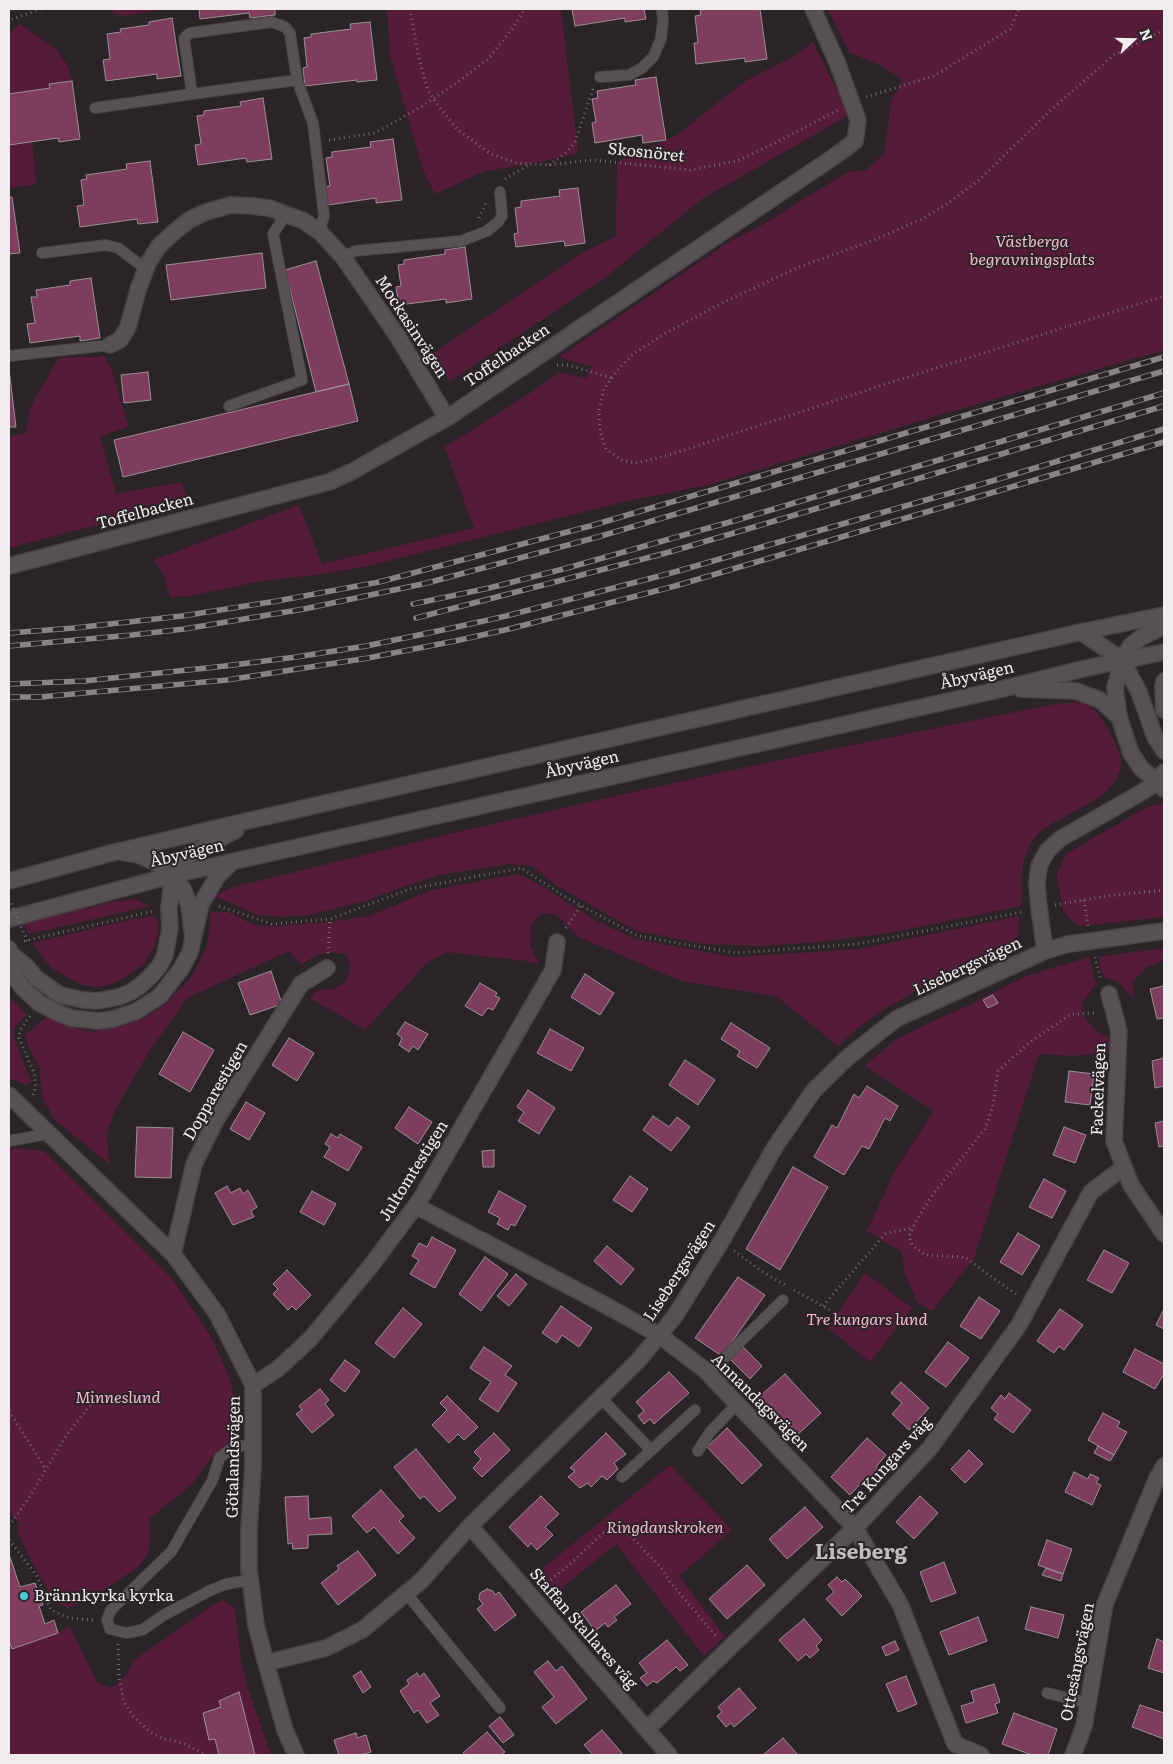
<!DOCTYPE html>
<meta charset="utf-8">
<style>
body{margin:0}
#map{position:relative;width:1173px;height:1764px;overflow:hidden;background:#2b2427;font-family:Literata,serif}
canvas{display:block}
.frame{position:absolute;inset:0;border:10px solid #f0eced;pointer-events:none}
.north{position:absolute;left:1108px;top:15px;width:50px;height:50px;-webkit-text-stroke:4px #2b2427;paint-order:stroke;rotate:69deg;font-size:14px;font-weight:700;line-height:20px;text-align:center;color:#f0eced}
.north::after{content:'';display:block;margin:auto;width:18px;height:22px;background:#f0eced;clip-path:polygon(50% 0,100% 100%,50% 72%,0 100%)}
</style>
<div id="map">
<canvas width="1173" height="1764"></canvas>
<div class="frame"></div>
<div class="north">N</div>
</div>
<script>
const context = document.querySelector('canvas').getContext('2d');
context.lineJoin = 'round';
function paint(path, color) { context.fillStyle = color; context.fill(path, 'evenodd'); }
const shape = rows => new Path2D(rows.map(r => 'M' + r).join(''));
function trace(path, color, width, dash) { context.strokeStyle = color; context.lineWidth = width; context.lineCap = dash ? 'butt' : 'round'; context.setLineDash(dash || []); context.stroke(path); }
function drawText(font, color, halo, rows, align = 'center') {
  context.font = font + ' Literata,serif'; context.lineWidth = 4; context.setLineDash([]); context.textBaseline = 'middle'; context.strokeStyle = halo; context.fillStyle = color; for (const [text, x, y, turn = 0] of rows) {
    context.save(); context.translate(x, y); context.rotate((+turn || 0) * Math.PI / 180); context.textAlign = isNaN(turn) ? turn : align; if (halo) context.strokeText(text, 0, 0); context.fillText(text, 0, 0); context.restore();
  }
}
paint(shape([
 [106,9,166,9,122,16],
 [387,9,561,9,578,153,536,163,485,171,435,194,423,170,390,55],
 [828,9,1164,9,1164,350,950,412,704,486,632,500,368,566,324,574,262,581,189,596,170,597,164,576,154,560,299,505,322,564,474,528,445,447,518,401,559,373,587,378,588,371,593,367,559,357,732,240,759,227,846,173,866,170,884,154,892,99,903,80,882,66,849,52],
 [20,24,56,49,67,65,72,81,50,84,50,88,9,94,9,33],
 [813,42,849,115,702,199,607,276,450,381,432,354,582,253,616,236,617,162,677,135,744,82,791,58],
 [32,142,36,184,9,188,9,145],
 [105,356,112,371,129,427,100,436,116,494,181,482,191,507,175,508,115,520,9,548,9,436,26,433,31,406,59,358],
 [1083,702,1098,713,1115,742,1121,759,1120,771,1114,783,1100,797,1046,827,1033,839,1024,859,1021,879,1022,899,1020,906,889,933,818,942,760,946,703,944,637,931,557,886,532,866,509,864,444,874,408,885,365,901,309,915,284,917,258,915,215,896,227,889,238,886,449,834,634,792,775,761,1055,704],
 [1159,804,1164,804,1164,917,1080,926,1070,919,1063,911,1057,873,1066,854,1145,808],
 [517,874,535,882,598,922,636,939,733,957,860,949,1019,916,1019,934,1008,947,978,964,926,985,880,1012,853,1032,838,1046,776,996,681,981,579,937,556,914,541,913,531,925,530,946,539,964,527,961,446,952,427,963,365,1030,310,998,316,991,333,989,346,982,350,968,347,954,330,952,317,955,301,964,289,951,187,998,150,1050,115,1110,107,1133,109,1164,55,1120,44,1101,40,1080,40,1069,29,1048,25,1035,47,1017,66,1026,92,1032,119,1027,145,1018,167,1003,192,976,206,949,210,929,210,912,228,912,252,924,270,927,336,921,370,916,429,891],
 [134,899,150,906,29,934,23,923,122,900],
 [153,916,158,922,158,932,155,945,143,965,130,974,114,983,97,987,83,985,51,968,33,943,128,920],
 [1164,948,1164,960,1147,967,1132,982,1134,999,1117,981,1105,978,1101,971,1099,957],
 [1089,957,1096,984,1082,1003,1083,1015,1094,1029,1107,1037,1115,1048,1110,1052,1072,1056,1039,1054,974,1258,932,1311,918,1303,905,1275,902,1252,867,1231,896,1169,934,1111,865,1066,895,1040,933,1021,975,1003,982,998,1024,977],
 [9,997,27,1014,15,1026,13,1036,19,1050,31,1082,25,1086,20,1082,9,1079],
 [16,1148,44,1151,173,1280,210,1335,228,1374,239,1415,238,1440,223,1449,211,1458,191,1485,149,1519,150,1540,147,1557,135,1569,111,1585,84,1601,68,1608,56,1603,31,1561,17,1531,20,1524,9,1511,9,1150],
 [865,1273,912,1308,870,1362,828,1328],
 [670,1465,732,1530,679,1576,725,1637,704,1656,616,1544,548,1599,531,1578],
 [224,1600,235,1609,241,1661,247,1686,271,1755,9,1755,9,1641,12,1649,58,1633,70,1627,98,1684,112,1688,127,1675,133,1661,213,1605]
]), '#571b3a');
const building = shape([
 [199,9,275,9,275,15,250,18,249,13,200,19,199,9],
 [572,9,644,9,646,19,625,22,625,18,575,26,572,9],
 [711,9,760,9,767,59,745,62,745,58,696,64,694,43,698,43,695,16,701,15,700,10,711,9],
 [172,18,181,76,157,79,157,74,106,81,103,60,110,59,107,34,121,32,120,29,149,25,149,22,172,18],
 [370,22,377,80,357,82,357,80,305,86,303,68,307,67,304,38,311,37,311,34,351,29,350,24,370,22],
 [656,77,666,140,643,143,642,135,595,143,592,123,596,122,592,99,598,98,597,91,636,85,635,80,656,77],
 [72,81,80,139,59,142,58,138,9,145,9,94,50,88,49,84,72,81],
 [263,98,272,159,247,162,246,158,198,165,195,145,201,144,197,116,204,115,204,111,241,106,240,102,263,98],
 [393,139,402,200,376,203,376,198,328,205,325,187,330,186,326,158,332,157,332,152,371,147,370,142,393,139],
 [150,161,158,222,138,224,137,219,80,227,77,206,84,205,81,180,87,179,86,175,127,169,126,164,150,161],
 [578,188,585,243,565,246,564,241,516,247,514,234,518,233,515,208,521,207,521,201,560,196,559,190,578,188],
 [9,197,12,197,20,253,9,254,9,197],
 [465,247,472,299,446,303,446,299,399,305,396,287,401,286,398,265,404,264,404,260,445,254,445,250,465,247],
 [262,253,266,288,171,300,166,265,262,253],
 [316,261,349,384,316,392,285,270,316,261],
 [91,278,100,338,80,341,80,336,30,343,27,324,35,323,31,297,37,297,36,290,70,285,70,281,91,278],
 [9,369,16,427,9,427,9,369],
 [148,372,151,400,124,403,121,375,148,372],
 [349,384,358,421,123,477,114,440,349,384],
 [271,971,282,1004,250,1015,238,983,271,971],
 [585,974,614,993,600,1015,571,997,585,974],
 [480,983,497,993,495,996,500,998,493,1010,488,1008,482,1016,465,1006,480,983],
 [1164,986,1164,1018,1157,1019,1150,989,1164,986],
 [993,995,998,1003,988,1008,983,1000,993,995],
 [405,1022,428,1034,418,1050,413,1046,409,1052,399,1045,402,1038,397,1034,405,1022],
 [731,1023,770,1048,757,1068,737,1056,740,1051,721,1039,731,1023],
 [550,1029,584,1048,571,1071,537,1053,550,1029],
 [183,1032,214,1050,190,1092,159,1074,183,1032],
 [289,1038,314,1053,297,1081,272,1065,289,1038],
 [1164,1058,1164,1086,1155,1088,1152,1061,1164,1058],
 [685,1060,715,1080,698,1105,669,1085,685,1060],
 [1069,1071,1094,1074,1090,1105,1065,1102,1069,1071],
 [867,1086,898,1106,890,1121,885,1118,869,1149,862,1146,844,1175,814,1157,832,1125,837,1128,854,1094,859,1098,867,1086],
 [528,1090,555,1108,539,1134,518,1121,524,1112,517,1107,528,1090],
 [246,1102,265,1113,249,1140,230,1129,246,1102],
 [409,1107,432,1122,418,1144,395,1128,409,1107],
 [653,1116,669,1127,677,1117,690,1127,671,1151,643,1130,653,1116],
 [1164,1121,1164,1146,1159,1147,1155,1123,1164,1121],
 [137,1127,173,1128,171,1178,135,1177,137,1127],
 [1064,1127,1086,1135,1075,1163,1053,1155,1064,1127],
 [331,1134,338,1138,340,1134,362,1147,348,1171,324,1157,330,1147,325,1144,331,1134],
 [494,1150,494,1167,483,1167,482,1151,494,1150],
 [793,1167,828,1187,780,1270,746,1249,793,1167],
 [630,1176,648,1189,632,1212,613,1200,630,1176],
 [1044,1179,1066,1191,1052,1218,1029,1207,1044,1179],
 [227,1186,231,1193,240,1188,243,1194,248,1190,257,1207,251,1211,254,1217,233,1225,215,1193,227,1186],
 [312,1191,336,1204,324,1225,300,1212,312,1191],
 [499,1191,526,1206,515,1226,511,1224,508,1230,497,1224,500,1218,488,1212,499,1191],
 [1018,1233,1040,1246,1022,1275,1000,1262,1018,1233],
 [432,1237,456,1250,435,1288,410,1274,419,1260,412,1256,419,1243,427,1247,432,1237],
 [607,1246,634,1269,621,1285,594,1261,607,1246],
 [1104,1250,1129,1263,1112,1293,1087,1280,1104,1250],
 [485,1257,508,1274,481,1311,459,1294,485,1257],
 [287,1270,311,1295,296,1310,292,1306,288,1310,273,1294,278,1289,273,1284,287,1270],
 [516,1274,527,1284,509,1306,497,1296,516,1274],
 [738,1277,765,1295,722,1356,695,1338,738,1277],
 [979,1297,1000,1311,981,1339,960,1326,979,1297],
 [561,1306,592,1328,579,1347,562,1335,557,1343,542,1333,561,1306],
 [403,1308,422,1324,394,1358,375,1343,403,1308],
 [1060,1309,1083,1325,1064,1350,1059,1346,1054,1353,1037,1341,1060,1309],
 [1164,1309,1164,1329,1156,1325,1164,1309],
 [948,1342,969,1358,946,1387,925,1372,948,1342],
 [484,1347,512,1366,505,1375,517,1383,498,1412,479,1399,491,1382,470,1368,484,1347],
 [743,1347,762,1366,750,1379,730,1359,743,1347],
 [1135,1349,1164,1364,1164,1374,1155,1389,1123,1372,1135,1349],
 [345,1360,360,1371,345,1392,330,1380,345,1360],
 [669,1372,689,1393,654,1424,650,1419,644,1424,638,1416,644,1411,636,1402,669,1372],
 [785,1374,821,1413,794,1438,759,1397,785,1374],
 [901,1382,929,1408,909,1430,892,1414,902,1403,891,1393,901,1382],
 [320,1389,329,1400,325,1404,334,1415,312,1433,296,1414,302,1410,299,1406,320,1389],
 [1009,1393,1031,1410,1013,1433,994,1419,998,1414,991,1408,1001,1395,1005,1399,1009,1393],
 [447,1396,478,1427,464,1440,458,1434,449,1443,432,1425,447,1410,440,1403,447,1396],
 [1103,1413,1120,1422,1117,1427,1127,1432,1114,1455,1088,1440,1103,1413],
 [727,1428,762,1465,742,1484,707,1447,727,1428],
 [494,1433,510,1450,482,1477,473,1468,481,1459,474,1452,494,1433],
 [606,1433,626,1454,614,1463,618,1469,607,1480,602,1476,591,1487,588,1483,580,1488,568,1477,575,1471,570,1468,606,1433],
 [867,1438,886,1455,876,1467,879,1470,867,1484,863,1481,850,1495,831,1477,867,1438],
 [1098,1446,1114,1455,1110,1461,1094,1453,1098,1446],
 [416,1449,456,1498,439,1512,424,1496,420,1499,394,1467,416,1449],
 [969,1450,983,1464,965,1483,951,1469,969,1450],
 [1074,1472,1088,1479,1090,1474,1099,1478,1096,1483,1101,1485,1092,1505,1065,1492,1074,1472],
 [381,1490,404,1516,399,1521,415,1538,398,1554,374,1527,367,1533,352,1516,381,1490],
 [308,1496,309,1519,331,1517,332,1534,308,1535,308,1548,293,1549,292,1543,288,1544,285,1497,308,1496],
 [541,1496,559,1514,545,1527,553,1535,537,1550,531,1543,528,1547,509,1527,541,1496],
 [920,1496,938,1513,914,1539,896,1522,920,1496],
 [805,1507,823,1527,787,1559,769,1539,805,1507],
 [1047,1540,1072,1549,1063,1574,1038,1565,1047,1540],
 [358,1551,376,1575,338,1605,321,1583,339,1569,337,1566,358,1551],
 [9,1554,20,1587,35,1583,43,1605,39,1606,45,1624,54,1620,58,1633,12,1649,9,1641,9,1554],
 [944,1562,956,1593,931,1602,920,1572,944,1562],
 [747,1565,765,1585,727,1619,709,1599,747,1565],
 [1046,1568,1063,1574,1061,1581,1042,1575,1046,1568],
 [837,1577,842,1582,845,1579,862,1596,842,1616,826,1599,834,1592,828,1585,837,1577],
 [616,1585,631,1604,614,1617,617,1620,608,1627,605,1623,595,1631,581,1612,616,1585],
 [487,1589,493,1591,495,1595,499,1592,516,1615,495,1631,477,1609,483,1604,479,1599,480,1593,487,1589],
 [1031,1607,1064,1615,1058,1638,1025,1629,1031,1607],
 [978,1617,987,1641,949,1655,940,1632,978,1617],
 [804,1619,822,1640,816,1646,819,1650,810,1658,806,1654,798,1661,779,1640,804,1619],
 [1157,1639,1164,1642,1164,1673,1148,1668,1157,1639],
 [667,1640,688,1665,680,1671,676,1667,657,1683,653,1681,647,1686,640,1678,647,1673,639,1663,667,1640],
 [895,1641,899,1650,886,1656,882,1647,895,1641],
 [548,1661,556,1671,562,1666,587,1699,556,1724,542,1707,554,1697,534,1672,548,1661],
 [361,1671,371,1687,363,1693,353,1676,361,1671],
 [417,1673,419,1677,424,1673,440,1696,430,1703,439,1715,427,1723,418,1710,414,1713,400,1691,409,1684,407,1680,417,1673],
 [906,1676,917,1704,898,1712,886,1684,906,1676],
 [994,1684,1000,1702,995,1704,998,1713,966,1723,961,1706,974,1702,971,1691,994,1684],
 [739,1688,756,1708,734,1727,731,1723,726,1727,717,1716,722,1712,718,1707,739,1688],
 [239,1692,255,1755,219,1755,215,1739,209,1740,203,1713,221,1707,219,1701,239,1692],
 [1140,1705,1164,1713,1164,1739,1132,1727,1140,1705],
 [1014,1713,1057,1729,1048,1755,1032,1755,1002,1744,1014,1713],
 [500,1717,514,1735,503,1743,489,1726,500,1717],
 [602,1730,622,1753,619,1755,593,1755,584,1745,602,1730],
 [487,1732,505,1752,501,1755,466,1755,463,1753,487,1732],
 [356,1733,357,1738,366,1735,371,1752,360,1755,339,1755,334,1740,356,1733],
 [783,1738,798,1755,763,1755,783,1738]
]);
paint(building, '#7e3d5c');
trace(building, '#999194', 1);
const service = shape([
 [600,77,629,75,642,68,653,57,661,39,663,20,662,9],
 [297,80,192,94,184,38,190,33,272,22,285,27,290,33,297,80,313,123,316,147,324,216,319,231],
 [95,108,192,94],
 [42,253,106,245,118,248,146,269],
 [343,257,355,251,461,241,487,231,498,222,502,216,500,192],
 [9,356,110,345],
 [229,406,302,380,273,234,286,214],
 [9,1141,47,1134],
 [709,1374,733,1349,783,1300],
 [600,1397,651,1450],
 [698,1451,710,1432,738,1403],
 [622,1477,695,1410],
 [251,1580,226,1584,209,1591,164,1615,142,1630,126,1633,110,1629,107,1620,111,1610,171,1552,212,1481,220,1457,234,1447,254,1444],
 [406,1593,500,1708],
 [1047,1693,1088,1703]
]);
const minor = shape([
 [110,345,120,340,128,327,138,290,148,263,159,246,173,233,189,220,206,212,231,205,252,206,269,208,304,221,321,233,343,257,398,337,447,418],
 [9,566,329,482,351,472,447,418,835,156,855,141,858,120,837,62,813,9],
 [9,949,13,974,22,987,39,1003,58,1013,71,1018,98,1021,113,1019,137,1011,160,996,181,969,190,952,201,904,217,877,232,862],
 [1045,951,1039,908,1037,884,1039,866,1047,851,1060,839,1144,791,1155,783,1164,772],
 [11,954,26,966,36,978,60,995,83,1000,96,1001,119,997,131,992,141,985,151,976,160,965,165,955,170,928,169,908,173,875],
 [1109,994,1119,1031,1114,1141,1131,1185,1164,1234],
 [9,1095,173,1254,217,1314,253,1385,253,1467,249,1529,249,1570,256,1625,266,1663,285,1730,296,1755],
 [416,1206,605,1305,659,1335,705,1370,855,1528,900,1604,955,1744,981,1755],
 [173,1254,194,1164,216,1120,301,984,327,968],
 [253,1385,278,1369,311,1338,370,1267,420,1200,553,970,557,942],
 [470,1526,669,1755],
 [266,1663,326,1648,362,1630,422,1580,470,1526,638,1361,675,1316,721,1242,775,1147,814,1090,847,1058,896,1019,1045,951,1068,944,1091,941,1164,931],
 [647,1729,727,1650,855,1528,930,1448,1019,1325,1091,1192,1124,1167],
 [1073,1755,1084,1726,1105,1604,1157,1478,1164,1466]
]);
const tertiary = shape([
 [1164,626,1142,637,1131,645,1122,660,1115,688,1119,717,1131,753,1141,768,1164,789],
 [1081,632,1122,660,1139,692,1155,737,1164,751],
 [1164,681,1163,687,1164,710],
 [1021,689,1076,691,1100,700,1119,717],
 [121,852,138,855,157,863,173,875,183,889,189,905,193,938],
 [173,875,185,858,236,830],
 [9,881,115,852,260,818,1081,632,1164,615],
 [9,919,173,875,1002,689,1082,669,1164,652]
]);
trace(service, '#484345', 12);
trace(minor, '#484345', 18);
trace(tertiary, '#484345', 18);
trace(shape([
 [410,9,418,55,428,91,439,107,458,130,491,154,517,163,548,165,593,160,690,170,737,161,775,143,838,110],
 [9,23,10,20,41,9],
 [1164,30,1114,55,1051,110,979,180,944,206,922,219,874,240,799,267,724,302,664,334,633,354,616,372,604,389,599,411,600,432,606,449,621,460,636,463,669,455,892,382,1164,296],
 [866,97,934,76,1010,29,1019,9],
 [329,140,375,133,421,107,458,82,488,59,512,29,525,9],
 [549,165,567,152,575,142,593,89],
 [505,179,530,164],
 [479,218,486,203],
 [557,365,568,365,612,378],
 [1084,900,1088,926],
 [1055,905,1106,896,1164,890],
 [219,906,272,924,330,919,410,889,521,868,567,898,638,936,736,953,857,944,1022,912],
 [566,928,581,905],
 [24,941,154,911],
 [328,953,330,919],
 [1095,957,1101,980],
 [30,1016,20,1030,19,1038,34,1073,36,1086,33,1095],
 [734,1251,763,1272,785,1285],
 [794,1290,837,1314],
 [1016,1294,986,1273,965,1257,925,1255,912,1245,909,1236,917,1219,934,1193,985,1129,993,1106,998,1071,1029,1043,1071,1014,1096,1013],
 [823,1306,886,1233,913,1228],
 [9,1411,46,1470],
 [9,1526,27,1501,66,1436,99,1394],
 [9,1540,37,1576,51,1610,69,1618,93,1620],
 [543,1586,571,1563,603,1533,617,1529,629,1534,663,1570,670,1582,717,1637],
 [118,1644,119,1678,124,1702,133,1716,150,1732,163,1739,183,1743,206,1755]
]), '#726c6f', 3, [1, 4]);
trace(service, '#585154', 10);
trace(minor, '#585154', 15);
trace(tertiary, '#585154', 15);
const rail = shape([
 [413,604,489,588,567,568,737,520,1164,393],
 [416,618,666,553,1164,406],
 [9,633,74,628,182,616,277,601,379,582,590,526,1164,357],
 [9,646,132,635,184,629,304,609,427,583,594,538,1164,371],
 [9,684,84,681,225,666,296,657,366,646,452,628,506,616,671,573,982,484,1164,429],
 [9,697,40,697,227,680,368,658,455,641,509,629,675,586,1164,442]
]);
trace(rail, '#888385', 5.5);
trace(rail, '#2b2427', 4, [11]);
trace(shape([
 [9,899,29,945]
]), '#726c6f', 3, [1, 4]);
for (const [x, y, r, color] of [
 [24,1596,5,"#51ccd5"]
]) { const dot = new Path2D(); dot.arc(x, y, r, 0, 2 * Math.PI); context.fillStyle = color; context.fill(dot); trace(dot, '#2b2427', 2); }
drawText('16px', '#f0eced', '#2b2427', [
 ["Skosnöret",646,153,6],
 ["Mockasinvägen",411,327,57],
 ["Toffelbacken",507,356,-34],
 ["Toffelbacken",145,512,-15],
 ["Åbyvägen",977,676,-13],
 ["Åbyvägen",582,765,-13],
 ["Åbyvägen",187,854,-13],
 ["Lisebergsvägen",968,967,-25],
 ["Fackelvägen",1099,1089,-88],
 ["Dopparestigen",216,1091,-60],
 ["Jultomtestigen",414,1171,-58],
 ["Lisebergsvägen",680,1271,-57],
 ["Annandagsvägen",760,1403,45],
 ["Götalandsvägen",234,1457,-89],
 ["Tre Kungars väg",887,1466,-48],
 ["Staffan Stallares väg",583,1629,49],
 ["Ottesångsvägen",1078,1662,-79]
]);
drawText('italic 16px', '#f4b8d1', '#2b2427', [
 ["Västberga",1032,242],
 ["begravningsplats",1032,260],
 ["Tre kungars lund",867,1320],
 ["Minneslund",118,1398],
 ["Ringdanskroken",665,1528]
]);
drawText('16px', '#f0eced', '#2b2427', [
 ["Brännkyrka kyrka",34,1596]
], 'left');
drawText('bold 21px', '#c4bbbf', '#2b2427', [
 ["Liseberg",861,1553]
]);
</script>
